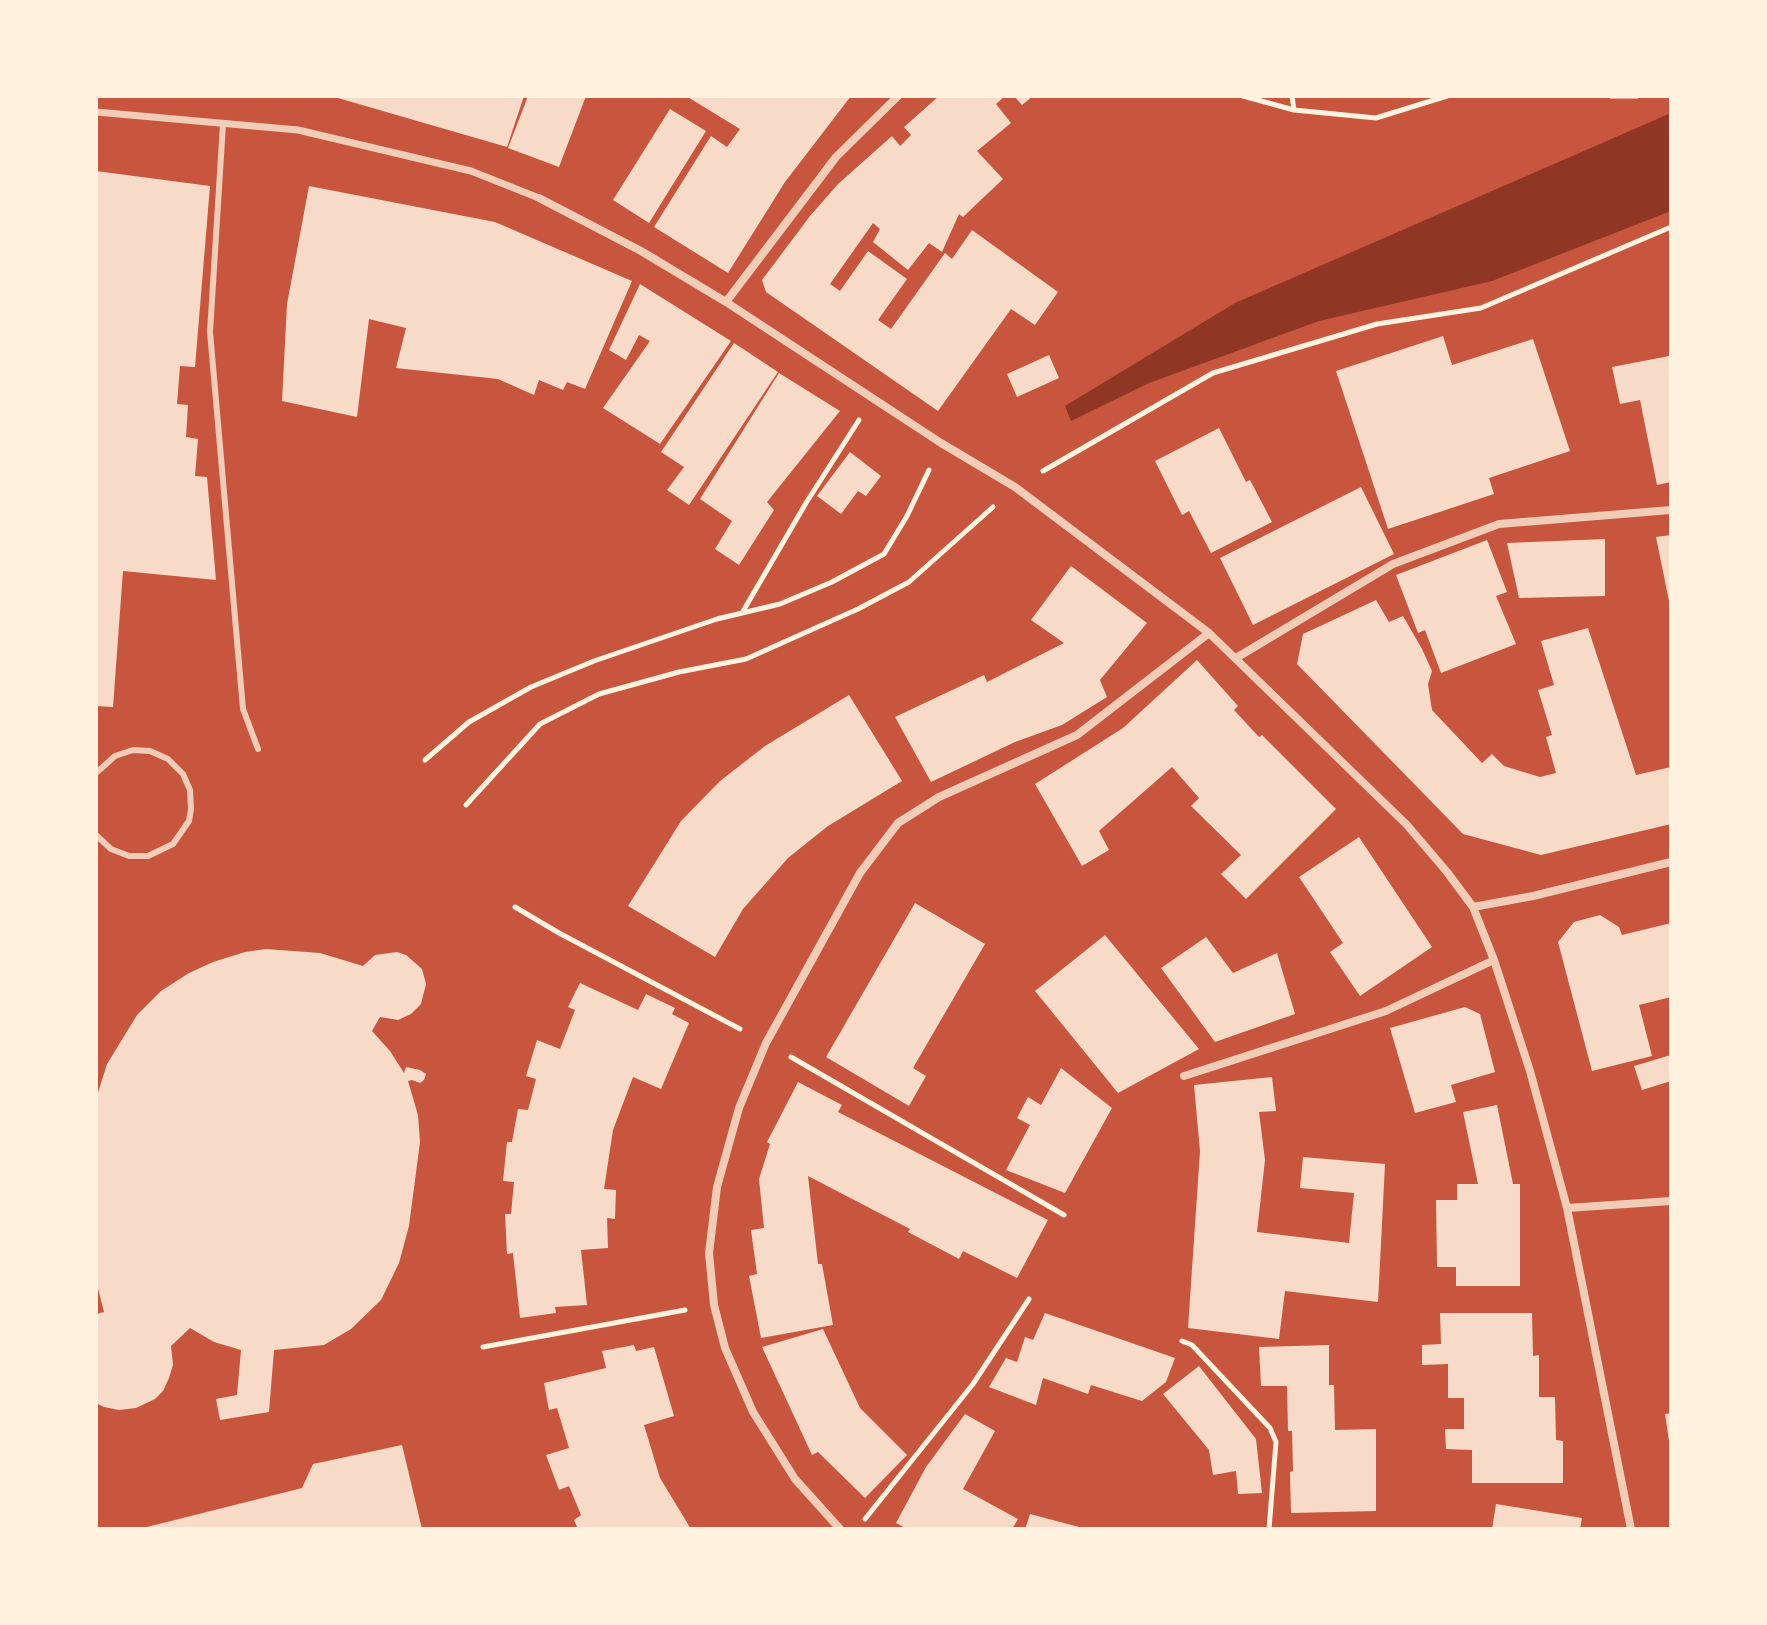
<!DOCTYPE html>
<style>
body{margin:0}
#map{position:relative;width:1767px;height:1625px;overflow:hidden;background:#c8553d;font-family:Cabin,sans-serif}
canvas{display:block}
.frame{position:absolute;inset:0;border:98px solid #fff3e0;pointer-events:none}
</style>
<div id="map">
<canvas width="1767" height="1625"></canvas>
<div class="frame"></div>
</div>
<script>
const context = document.querySelector('canvas').getContext('2d');
context.lineJoin = 'round';
function paint(path, color) { context.fillStyle = color; context.fill(path, 'evenodd'); }
const shape = rows => new Path2D(rows.map(r => 'M' + r).join(''));
function trace(path, color, width, dash) { context.strokeStyle = color; context.lineWidth = width; context.lineCap = dash ? 'butt' : 'round'; context.setLineDash(dash || []); context.stroke(path); }
paint(shape([
 [1671,113,1671,211,1492,281,1319,321,1149,383,1071,421,1065,406,1235,303]
]), '#8f3625');
paint(shape([
 [331,96,524,96,507,147],
 [528,96,586,96,559,167,508,148],
 [686,96,851,96,785,182,728,273,654,227,711,136,727,147,740,129],
 [939,96,1005,96,996,104,1011,123,977,151,1003,179,963,217,959,214,942,252,929,243,908,270,873,242,880,229,873,223,830,284,840,291,868,251,907,279,878,320,891,329,945,253,952,259,972,230,1058,292,1035,325,1011,309,938,411,766,292,762,280,810,216,838,184,892,136,900,146,911,135,904,127],
 [1014,96,1033,96,1022,105],
 [670,109,706,131,649,223,613,200],
 [96,171,210,186,195,367,180,366,177,404,188,405,186,437,198,439,195,476,207,477,216,580,123,571,113,707,96,706],
 [309,186,495,222,632,281,585,389,567,382,563,390,539,380,534,395,498,379,396,368,406,328,369,319,357,417,282,401,287,304],
 [640,284,731,341,660,444,603,408,650,341,639,335,626,360,609,350],
 [1443,336,1452,365,1533,339,1570,451,1489,478,1494,494,1388,529,1336,371],
 [734,343,778,372,689,505,667,490,684,467,661,452],
 [1049,355,1059,378,1017,397,1007,374],
 [1669,356,1671,368,1671,482,1657,485,1640,400,1620,404,1612,367],
 [779,373,840,411,767,502,774,510,739,565,715,549,732,521,700,499],
 [1219,428,1246,482,1250,480,1272,522,1211,553,1189,511,1182,515,1155,461],
 [850,452,881,476,866,496,858,491,841,514,817,496],
 [1361,487,1394,554,1253,625,1220,558],
 [1671,535,1671,605,1670,606,1656,537],
 [1605,539,1605,596,1519,598,1507,543],
 [1487,540,1507,592,1496,596,1516,644,1441,673,1425,630,1418,633,1396,575],
 [1071,566,1147,623,1100,680,1107,697,1062,725,1015,742,931,782,895,717,984,675,987,682,1064,643,1031,620],
 [1376,600,1389,622,1403,616,1422,649,1432,671,1428,684,1432,710,1482,763,1492,754,1504,766,1540,777,1556,773,1546,737,1552,735,1538,690,1554,685,1541,641,1588,628,1636,775,1671,767,1671,824,1541,855,1463,834,1297,664,1303,634],
 [1197,660,1238,706,1234,710,1259,737,1262,735,1336,809,1246,899,1221,874,1241,855,1191,806,1199,798,1172,767,1099,831,1109,850,1082,866,1035,784,1123,728],
 [849,695,902,781,828,826,788,858,743,909,715,957,628,906,681,821,720,781,765,746],
 [1359,837,1432,947,1360,996,1330,952,1343,943,1299,877],
 [915,903,985,944,913,1068,926,1076,909,1106,826,1057],
 [1600,915,1619,927,1622,935,1671,923,1671,997,1639,1005,1652,1056,1592,1071,1558,942,1574,922],
 [1105,935,1199,1049,1118,1093,1035,991],
 [1206,937,1233,973,1277,953,1295,1014,1215,1042,1161,968],
 [266,949,320,953,363,966,375,955,397,952,406,955,422,969,426,984,421,1004,411,1014,398,1020,380,1017,372,1031,390,1051,404,1073,406,1067,420,1070,426,1074,424,1080,420,1083,412,1080,408,1081,418,1115,420,1142,409,1226,399,1263,381,1300,351,1329,324,1345,274,1350,269,1412,220,1420,216,1399,237,1395,241,1350,214,1342,190,1328,171,1346,173,1365,169,1378,163,1391,155,1399,136,1408,119,1410,104,1407,96,1403,96,1314,104,1312,96,1281,96,1099,107,1064,137,1015,161,991,189,973,213,962,245,952],
 [580,983,638,1010,646,994,675,1008,672,1014,689,1023,661,1089,633,1077,613,1130,604,1189,616,1190,615,1219,607,1218,608,1248,581,1250,587,1305,555,1307,556,1313,520,1318,513,1253,507,1254,505,1214,511,1214,514,1182,503,1181,507,1142,512,1142,518,1109,528,1110,536,1079,526,1076,537,1040,560,1049,575,1010,568,1007],
 [1465,1007,1480,1014,1495,1072,1451,1085,1456,1102,1415,1113,1390,1028],
 [1671,1055,1671,1081,1642,1090,1634,1066],
 [1061,1068,1112,1108,1065,1193,1006,1170,1030,1125,1017,1118,1028,1097,1041,1105],
 [1272,1077,1276,1111,1259,1112,1265,1160,1257,1232,1349,1243,1354,1193,1300,1188,1303,1157,1385,1164,1378,1302,1285,1291,1279,1339,1188,1328,1200,1151,1194,1085],
 [798,1082,842,1105,838,1112,1048,1220,1017,1278,963,1251,959,1259,908,1232,910,1229,808,1176,818,1264,822,1264,833,1325,761,1338,749,1276,757,1274,751,1230,764,1228,759,1179,770,1144,767,1142],
 [1497,1105,1513,1184,1520,1184,1520,1286,1456,1286,1456,1267,1437,1267,1436,1200,1457,1200,1457,1184,1478,1184,1463,1112],
 [1045,1313,1175,1358,1166,1382,1142,1401,1091,1385,1088,1394,1043,1378,1036,1405,989,1387,1006,1358,1017,1362,1025,1337,1033,1340],
 [1440,1313,1532,1313,1533,1356,1539,1355,1539,1397,1555,1397,1556,1440,1563,1441,1563,1483,1472,1483,1472,1450,1446,1449,1445,1429,1464,1429,1464,1398,1448,1398,1448,1364,1422,1365,1422,1345,1441,1344],
 [823,1329,860,1408,907,1455,865,1498,818,1452,812,1455,762,1347],
 [634,1345,636,1351,654,1347,674,1416,644,1425,660,1478,691,1529,578,1529,574,1520,581,1515,569,1486,559,1490,546,1455,569,1448,557,1408,549,1410,544,1383,606,1368,602,1351],
 [1329,1345,1329,1385,1334,1385,1335,1430,1376,1429,1376,1511,1291,1513,1290,1472,1293,1471,1292,1431,1288,1431,1287,1386,1261,1386,1259,1347],
 [1199,1366,1256,1439,1262,1493,1238,1494,1236,1471,1213,1475,1209,1450,1163,1394],
 [1671,1413,1671,1441,1669,1441,1665,1414],
 [965,1414,995,1431,963,1489,1018,1519,1012,1529,907,1529,896,1523,926,1467],
 [402,1445,422,1529,139,1529,302,1488,313,1464],
 [1496,1504,1582,1518,1580,1529,1492,1529],
 [1030,1514,1083,1528,1083,1529,1025,1529]
]), '#f7dbc8');
trace(shape([
 [1243,96,1294,110,1376,118,1447,96],
 [1292,96,1294,110],
 [1611,96,1637,96],
 [1043,471,1213,373,1377,324,1481,308,1671,227],
 [742,613,806,503,859,420],
 [425,760,469,722,531,687,594,661,717,619,780,604,832,582,884,554,907,516,929,470],
 [466,805,540,724,599,694,679,672,746,659,858,609,909,582,993,507],
 [515,907,559,933,740,1029],
 [791,1057,1064,1215],
 [1182,1341,1192,1345,1270,1428,1276,1442,1269,1529],
 [483,1347,685,1310],
 [865,1519,973,1384,1029,1299]
]), '#fff3e0', 5);
trace(shape([
 [223,124,210,332,243,709,258,749],
 [96,773,115,756,133,750,150,751,168,759,183,774,190,790,191,809,189,821,173,844,148,856,129,856,111,849,96,835]
]), '#f1ccb7', 6);
trace(shape([
 [96,112,298,130,471,171,539,198]
]), '#f1ccb7', 7);
trace(shape([
 [539,198,641,251,726,302,941,443,1015,487,1209,633,1407,825,1447,872,1473,907,1494,960,1530,1071,1567,1208,1631,1529],
 [726,302,836,157,898,96],
 [1236,658,1393,564,1499,524,1671,510],
 [1473,907,1533,896,1671,862],
 [1184,1076,1386,1011,1494,960],
 [1567,1208,1671,1201],
 [840,1529,795,1479,753,1412,725,1348,714,1305,709,1253,717,1187,739,1108,766,1043,860,873,898,823,939,797,1077,735,1209,633]
]), '#f1ccb7', 8);
</script>
